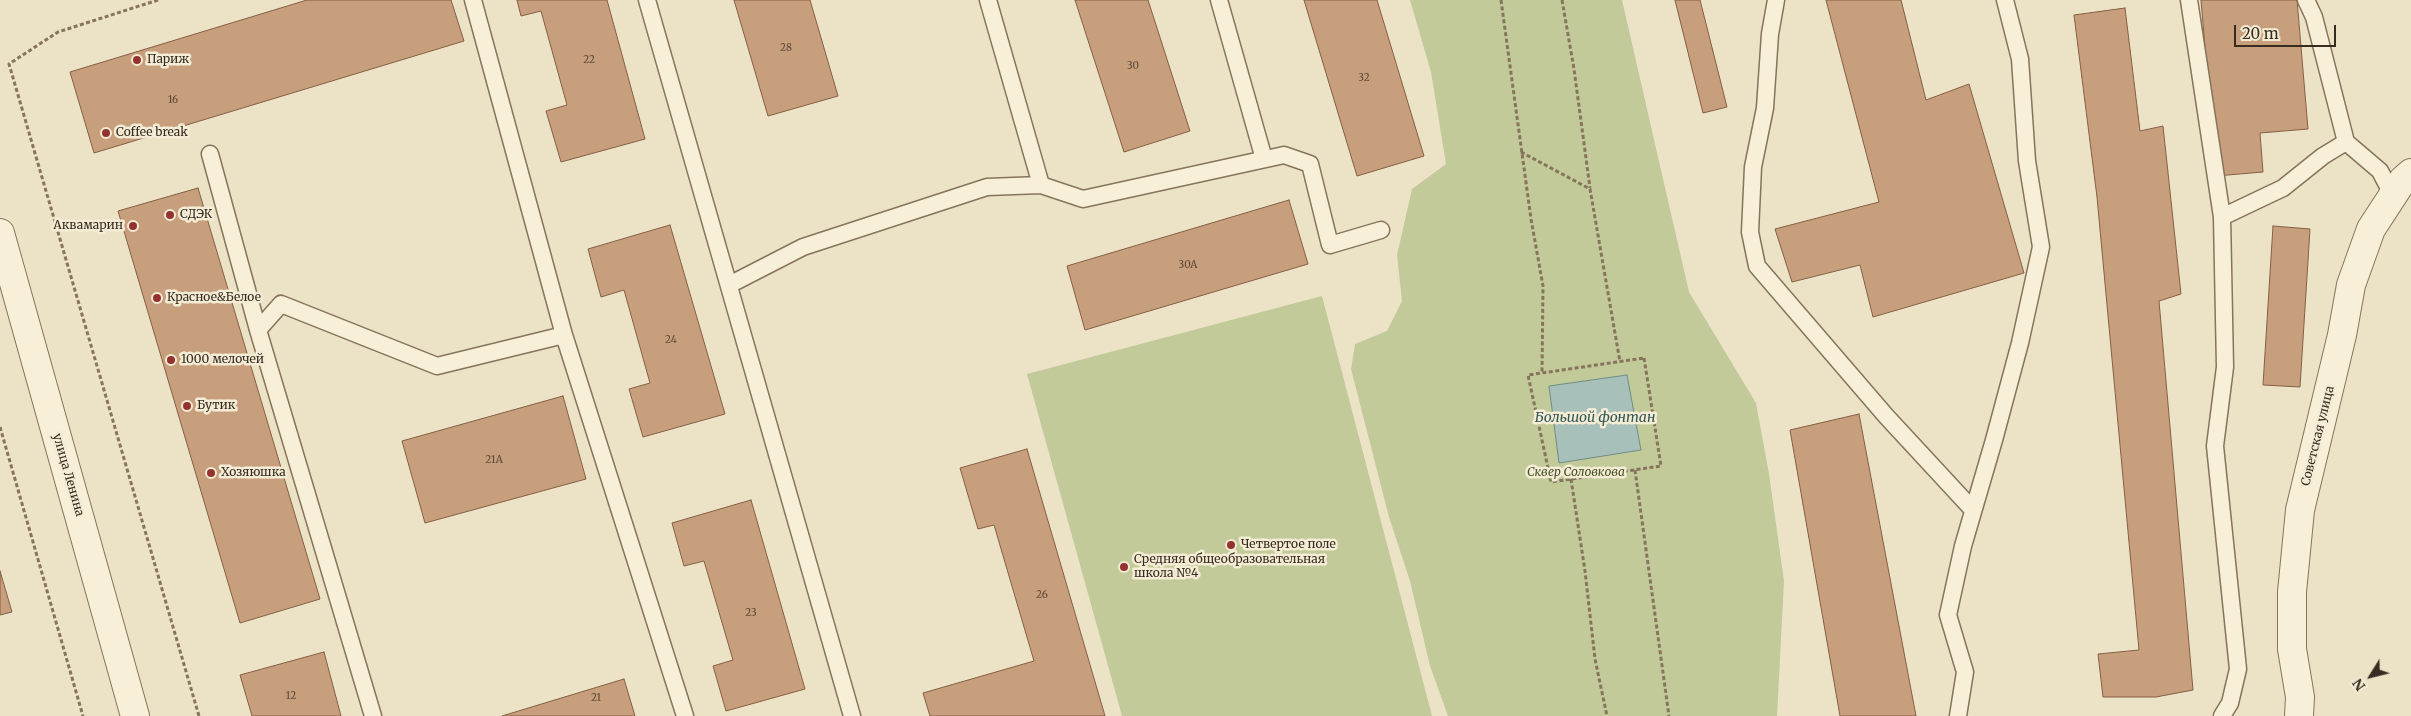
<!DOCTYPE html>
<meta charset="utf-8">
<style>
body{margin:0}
#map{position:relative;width:2411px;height:716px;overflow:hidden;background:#ece2c6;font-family:Merriweather,serif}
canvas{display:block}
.north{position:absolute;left:2346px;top:651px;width:50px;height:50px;-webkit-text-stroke:4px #f4ecd5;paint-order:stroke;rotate:234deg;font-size:14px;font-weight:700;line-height:20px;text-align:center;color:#372c1f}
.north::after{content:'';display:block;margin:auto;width:18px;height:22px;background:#372c1f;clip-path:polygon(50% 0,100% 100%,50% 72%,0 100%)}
.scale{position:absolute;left:2234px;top:25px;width:102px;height:22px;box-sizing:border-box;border:2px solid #372c1f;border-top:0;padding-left:6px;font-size:15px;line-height:18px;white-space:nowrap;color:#372c1f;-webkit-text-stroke:4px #f4ecd5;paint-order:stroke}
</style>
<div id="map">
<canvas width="2411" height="716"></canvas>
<div class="north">N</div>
<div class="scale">20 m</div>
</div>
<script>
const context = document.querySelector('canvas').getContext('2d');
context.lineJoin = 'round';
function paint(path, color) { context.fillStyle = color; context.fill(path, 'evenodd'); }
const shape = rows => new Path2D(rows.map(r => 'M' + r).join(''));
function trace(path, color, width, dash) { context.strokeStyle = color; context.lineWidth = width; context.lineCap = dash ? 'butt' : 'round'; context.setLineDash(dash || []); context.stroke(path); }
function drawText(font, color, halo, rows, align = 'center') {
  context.font = font + ' Merriweather,serif'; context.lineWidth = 5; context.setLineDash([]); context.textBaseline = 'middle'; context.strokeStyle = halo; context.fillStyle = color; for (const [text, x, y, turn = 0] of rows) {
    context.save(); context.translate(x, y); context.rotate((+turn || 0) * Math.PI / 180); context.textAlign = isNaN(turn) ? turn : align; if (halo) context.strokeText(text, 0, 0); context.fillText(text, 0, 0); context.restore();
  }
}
paint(shape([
 [1410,0,1622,0,1689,292,1756,403,1769,474,1784,581,1777,716,1448,716,1430,666,1410,581,1389,517,1351,369,1355,344,1387,331,1402,301,1397,255,1412,189,1446,164,1431,72],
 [1322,296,1432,716,1122,716,1027,374]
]), '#c2ca9a');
const water = shape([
 [1627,375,1641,450,1559,463,1549,386,1627,375]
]);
paint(water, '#a7c0b9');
trace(water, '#6e8e87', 1);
const building = shape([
 [307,0,451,0,464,41,94,153,70,72,307,0],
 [517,0,607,0,645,139,561,162,546,111,567,105,541,11,521,16,517,0],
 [734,0,810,0,838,96,768,116,734,0],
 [1075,0,1148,0,1190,131,1124,152,1075,0],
 [1304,0,1377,0,1424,156,1357,176,1304,0],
 [1675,0,1700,0,1727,107,1703,113,1675,0],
 [1826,0,1901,0,1926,100,1969,84,2024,273,1873,317,1860,265,1792,282,1775,229,1879,202,1826,0],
 [2201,0,2297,0,2308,129,2260,133,2263,172,2216,176,2201,0],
 [2125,8,2140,131,2163,126,2181,294,2159,301,2193,690,2156,697,2103,697,2098,654,2139,650,2097,197,2074,15,2125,8],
 [198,188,320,599,240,623,118,211,198,188],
 [1289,200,1308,264,1085,330,1067,266,1289,200],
 [670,225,725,414,643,437,629,389,650,383,624,290,601,297,588,249,670,225],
 [2273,226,2310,229,2300,387,2263,385,2273,226],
 [563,396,586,479,425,523,402,441,563,396],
 [1859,414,1916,716,1840,716,1790,430,1859,414],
 [1027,449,1105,716,930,716,923,693,1034,661,994,525,978,529,960,468,1027,449],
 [751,500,805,689,726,711,713,666,733,660,704,561,684,566,672,523,751,500],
 [0,571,12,612,0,615,0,571],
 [324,652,341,716,252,716,240,675,324,652],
 [624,679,635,716,502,716,624,679]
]);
paint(building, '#c89f7d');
trace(building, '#845f43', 1);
const service = shape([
 [647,0,852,716],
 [988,0,1041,185],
 [1219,0,1264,159],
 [1776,0,1770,34,1765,108,1753,167,1750,232,1757,266,1886,416,1973,510],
 [2189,0,2222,217,2225,367,2215,446,2238,669,2230,703,2222,716],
 [2306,0,2314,17,2346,142],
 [210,154,258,330,373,716],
 [2222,217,2283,188,2323,156,2346,142,2380,171,2393,196],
 [729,285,803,247,987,187,1041,185,1083,199,1284,155,1310,164,1330,245,1381,230],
 [258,330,281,304,437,366,564,335,473,0],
 [564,335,685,716],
 [1958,716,1965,672,1948,615,1963,546,1994,440,2020,343,2041,247,2027,161,2020,59,2005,0]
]);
const minor = shape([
 [0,233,135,716],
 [2299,716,2300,697,2292,649,2292,592,2300,510,2342,335,2351,285,2371,229,2403,180,2411,173]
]);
trace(service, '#86745c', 19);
trace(minor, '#86745c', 30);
trace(shape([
 [158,0,58,32,9,64,199,716],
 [1501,0,1531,219,1543,286,1542,373],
 [1562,0,1574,69,1590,188],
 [1521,152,1590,189,1620,362],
 [1644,358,1661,466,1551,482,1528,375,1644,358],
 [0,427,83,716],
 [1635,470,1669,716],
 [1571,479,1585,571,1595,659,1607,716]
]), '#86745c', 3, [4, 2.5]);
trace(service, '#f7efd8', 16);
trace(minor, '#f7efd8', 28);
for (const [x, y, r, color] of [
 [137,60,5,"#93322f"],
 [106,133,5,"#93322f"],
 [170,215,5,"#93322f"],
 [133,226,5,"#93322f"],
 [157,298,5,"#93322f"],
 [171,360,5,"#93322f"],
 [187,406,5,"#93322f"],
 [211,473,5,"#93322f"],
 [1231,545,5,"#93322f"],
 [1124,567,5,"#93322f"]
]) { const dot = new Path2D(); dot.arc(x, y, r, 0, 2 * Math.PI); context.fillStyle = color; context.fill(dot); trace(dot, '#f4ecd5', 2); }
drawText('10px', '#5b4936', null, [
 ["28",786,48],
 ["22",589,60],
 ["30",1133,66],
 ["32",1364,78],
 ["16",173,100],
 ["30А",1188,265],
 ["24",671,340],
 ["21А",494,460],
 ["26",1042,595],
 ["23",751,613],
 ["12",291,696],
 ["21",596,698]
]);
drawText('12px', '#372c1f', '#f4ecd5', [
 ["Париж",147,60],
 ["Coffee break",116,133],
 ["СДЭК",180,215],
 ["Аквамарин",123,226,"right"],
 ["Красное&Белое",167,298],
 ["1000 мелочей",181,360],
 ["Бутик",197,406],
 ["Хозяюшка",221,473],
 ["Четвертое поле",1241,545],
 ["Средняя общеобразовательная",1134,560],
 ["школа №4",1134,574]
], 'left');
drawText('12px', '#372c1f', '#f4ecd5', [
 ["Советская улица",2318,436,-76],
 ["улица Ленина",68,475,74]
]);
drawText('italic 12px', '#465327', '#f4ecd5', [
 ["Сквер Соловкова",1576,473]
]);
drawText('italic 14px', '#2f5655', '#f4ecd5', [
 ["Большой фонтан",1595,418]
]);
</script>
